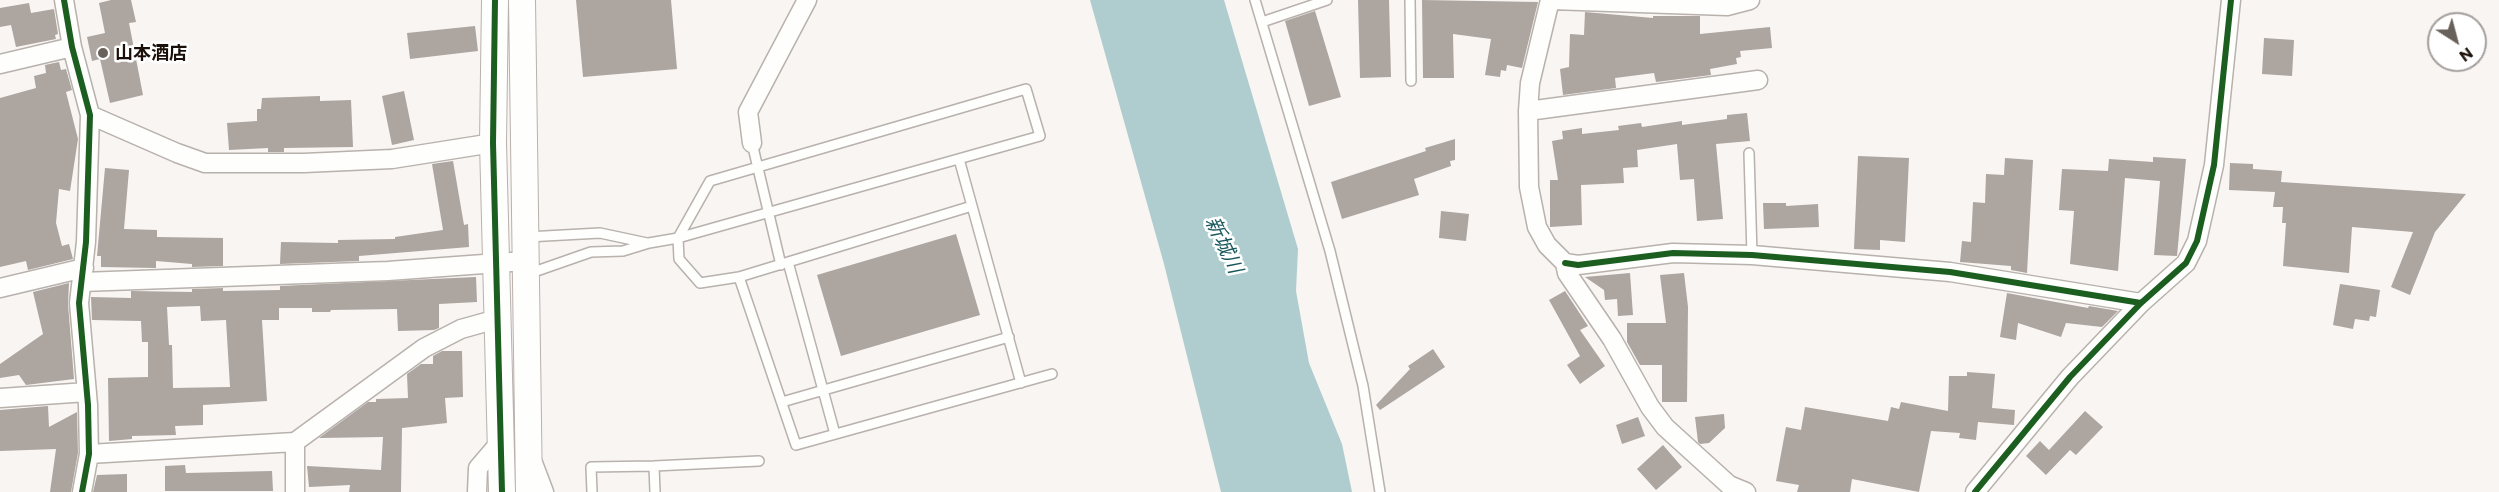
<!DOCTYPE html>
<meta charset="utf-8">
<style>
body{margin:0}
#map{position:relative;width:2499px;height:492px;overflow:hidden;background:#f8f5f3;font-family:Commissioner,sans-serif}
canvas{display:block}
.north{position:absolute;left:2427px;top:12px;width:60px;height:60px;box-sizing:border-box;background:#fff;border:2px solid #a49f9d;border-radius:50%;rotate:144deg;font-size:16px;font-weight:700;line-height:24px;text-align:center;color:#1b1009}
.north::after{content:'';display:block;margin:auto;width:21px;height:27px;background:#68605b;clip-path:polygon(50% 0,100% 100%,50% 72%,0 100%)}
</style>
<div id="map">
<canvas width="2499" height="492"></canvas>
<div class="north">N</div>
</div>
<script>
const context = document.querySelector('canvas').getContext('2d');
context.lineJoin = 'round';
function paint(path, color) { context.fillStyle = color; context.fill(path, 'evenodd'); }
const shape = rows => new Path2D(rows.map(r => 'M' + r).join(''));
function trace(path, color, width, dash) { context.strokeStyle = color; context.lineWidth = width; context.lineCap = dash ? 'butt' : 'round'; context.setLineDash(dash || []); context.stroke(path); }
function drawText(font, color, halo, rows, align = 'center') {
  context.font = font + ' Commissioner,"Noto Sans JP",sans-serif'; context.lineWidth = 5; context.setLineDash([]); context.textBaseline = 'middle'; context.strokeStyle = halo; context.fillStyle = color; for (const [text, x, y, turn = 0] of rows) {
    context.save(); context.translate(x, y); context.rotate((+turn || 0) * Math.PI / 180); context.textAlign = isNaN(turn) ? turn : align; if (halo) context.strokeText(text, 0, 0); context.fillText(text, 0, 0); context.restore();
  }
}
paint(shape([
 [1090,0,1224,0,1298,249,1296,291,1309,363,1342,444,1352,492,1221,492,1164,264]
]), '#afcdcf');
paint(shape([
 [111,0,131,0,136,22,129,23,143,95,110,103,100,59,92,61,87,37,105,33,99,3],
 [576,0,671,0,677,69,583,77],
 [1358,0,1389,0,1391,77,1360,78],
 [1422,0,1538,2,1522,68,1507,65,1506,71,1501,70,1500,77,1485,75,1491,39,1453,34,1454,78,1423,78],
 [29,3,31,13,54,9,58,34,55,35,56,39,16,47,11,25,0,27,0,8],
 [1315,11,1341,97,1309,106,1285,21],
 [1585,12,1653,18,1653,16,1700,16,1700,34,1770,27,1772,48,1740,51,1741,57,1736,58,1737,64,1710,69,1711,75,1656,82,1654,73,1615,78,1616,88,1563,95,1560,69,1569,67,1570,34,1584,35],
 [475,26,478,51,410,59,407,33],
 [2264,38,2294,40,2292,76,2262,74],
 [59,62,61,70,66,69,72,90,66,92,78,139,70,191,59,189,56,223,62,246,69,244,73,259,28,270,26,261,0,267,0,98,36,88,34,76,46,73,45,65],
 [404,91,414,140,392,145,382,96],
 [320,96,320,101,351,100,353,147,284,148,284,152,268,152,268,148,229,150,227,123,257,121,257,109,261,109,262,98],
 [1747,113,1750,141,1716,144,1723,219,1697,221,1694,179,1680,180,1677,144,1637,150,1638,167,1623,168,1624,183,1581,185,1582,225,1550,227,1550,180,1558,180,1552,141,1563,139,1562,131,1582,128,1582,134,1619,130,1618,126,1641,123,1642,127,1682,121,1682,125,1727,119,1727,115],
 [1455,139,1455,160,1450,161,1451,166,1414,179,1419,195,1342,219,1331,182,1426,151,1425,148],
 [1858,156,1909,158,1905,242,1880,240,1880,250,1854,249],
 [2153,157,2186,159,2177,256,2154,255,2160,181,2125,178,2118,271,2070,264,2074,211,2059,210,2062,169,2108,171,2109,159,2153,162],
 [2005,158,2033,160,2027,273,2011,270,2011,266,1960,262,1962,241,1971,242,1973,202,1985,203,1986,174,2004,175],
 [453,161,464,225,468,224,469,247,359,256,359,261,280,264,281,242,338,243,338,240,395,239,395,237,443,230,432,164],
 [2230,163,2253,164,2253,169,2282,171,2281,182,2466,194,2435,232,2410,295,2391,287,2413,232,2352,227,2349,273,2283,266,2286,223,2282,223,2283,207,2273,207,2275,192,2229,190],
 [105,168,129,170,124,229,157,230,157,237,223,238,223,266,192,267,192,264,156,261,156,268,101,267,101,256,97,256],
 [1763,203,1786,203,1786,206,1818,204,1819,227,1764,229],
 [1441,211,1469,214,1466,241,1439,238],
 [956,234,980,315,841,356,817,275],
 [1630,273,1633,315,1618,316,1617,299,1605,300,1604,290,1585,277],
 [1684,273,1688,307,1687,402,1662,402,1662,365,1640,365,1627,342,1627,323,1666,323,1660,275],
 [476,277,477,302,439,304,439,328,434,330,398,331,397,309,331,310,330,312,312,312,312,308,279,308,279,320,262,320,267,401,203,405,203,425,175,426,176,435,132,436,132,439,109,441,108,378,148,377,148,342,142,342,141,321,92,320,91,297,131,298,131,291,192,292,192,289,223,288,223,291,280,290,280,286],
 [200,306,201,321,226,320,230,387,173,388,172,345,169,345,167,307],
 [69,283,68,304,74,379,26,385,19,375,0,378,0,364,43,334,33,292],
 [2340,284,2380,290,2376,317,2370,316,2369,321,2355,319,2353,329,2333,325],
 [1565,291,1588,326,1580,330,1605,366,1580,384,1567,365,1580,356,1549,300],
 [2007,293,2088,308,2089,306,2118,311,2102,327,2066,323,2061,337,2018,323,2016,340,2000,337],
 [1433,349,1445,367,1380,410,1376,405,1410,369,1408,366],
 [442,351,462,351,463,397,445,398,447,423,402,428,401,492,349,492,350,485,309,487,307,466,381,470,383,437,319,438,368,402,376,402,376,399,408,398,407,374,421,364,433,364,433,356],
 [1967,372,1995,374,1992,408,2015,410,2014,425,1978,422,1976,440,1959,438,1960,433,1931,431,1919,492,1852,479,1850,492,1797,492,1799,485,1776,481,1786,427,1801,430,1805,407,1888,421,1891,407,1899,409,1901,402,1948,411,1949,376,1967,376],
 [48,406,49,427,77,412,78,453,71,492,50,492,56,449,0,451,0,410],
 [2085,411,2103,427,2076,455,2070,450,2046,475,2026,456,2040,441,2049,450],
 [1724,414,1725,428,1709,443,1700,444,1698,442,1695,417],
 [1638,417,1645,436,1622,444,1616,425],
 [1663,445,1682,467,1656,490,1637,469],
 [185,465,186,473,272,471,273,491,165,491,165,466],
 [127,474,127,492,93,492,97,475]
]), '#aca5a0');
const lane = shape([
 [1255,0,1330,251,1363,386,1380,492],
 [1410,0,1411,81],
 [1262,22,1327,0],
 [752,143,781,265],
 [1749,153,1752,255],
 [959,159,1021,383],
 [527,237,600,233,647,243],
 [788,262,835,434],
 [528,274,591,252,623,251,649,243,678,238,692,234,1040,136,1026,89,710,181,678,238,679,259,700,283,739,277,972,206],
 [739,277,796,445,1052,374],
 [782,402,1009,337],
 [654,466,759,461],
 [592,492,591,467,654,466,655,492]
]);
const street = shape([
 [64,0,72,47,90,115,86,242,79,303,88,405,89,454,82,492],
 [1550,0,1530,83,1528,111,1529,187,1537,227,1547,245,1565,263,1567,273,1612,339,1650,407,1665,427,1729,485,1746,492],
 [1551,0,1727,6,1750,0],
 [0,64,72,47],
 [1528,111,1758,80],
 [90,115,177,153,205,163,304,163,392,159,493,143],
 [752,143,748,112,807,0],
 [1565,263,1578,265,1673,253,1752,255,1950,272,2141,303],
 [82,282,388,271,525,261],
 [0,288,84,268],
 [0,398,87,392],
 [89,454,295,442,424,348,461,329,497,319],
 [533,463,544,492],
 [295,492,295,442],
 [477,492,478,468,502,440],
 [1975,492,2070,377,2141,303,2186,263,2197,241,2214,165,2231,0]
]);
const secondary = shape([
 [495,0,493,143,502,492],
 [522,0,529,492]
]);
trace(lane, '#b8b1ac', 12);
trace(street, '#b8b1ac', 21);
trace(secondary, '#b8b1ac', 28);
trace(lane, '#fefefd', 9);
trace(street, '#fefefd', 18);
trace(secondary, '#fefefd', 26);
trace(shape([
 [64,0,72,47,90,115,86,242,79,303,88,405,89,454,82,492],
 [495,0,493,143,502,492],
 [1565,263,1578,265,1673,253,1752,255,1950,272,2141,303],
 [1975,492,2070,377,2141,303,2186,263,2197,241,2214,165,2231,0]
]), '#1b5e20', 6);
for (const [x, y, r, color] of [
 [103,53,6,"#68605b"]
]) { const dot = new Path2D(); dot.arc(x, y, r, 0, 2 * Math.PI); context.fillStyle = color; context.fill(dot); trace(dot, '#fff', 2); }
drawText('bold 18px', '#1b1009', '#fff', [
 ["山本酒店",115,53]
], 'left');
drawText('italic 20px', '#1b585d', '#fff', [
 ["新城川",1224,245,65]
]);
</script>
